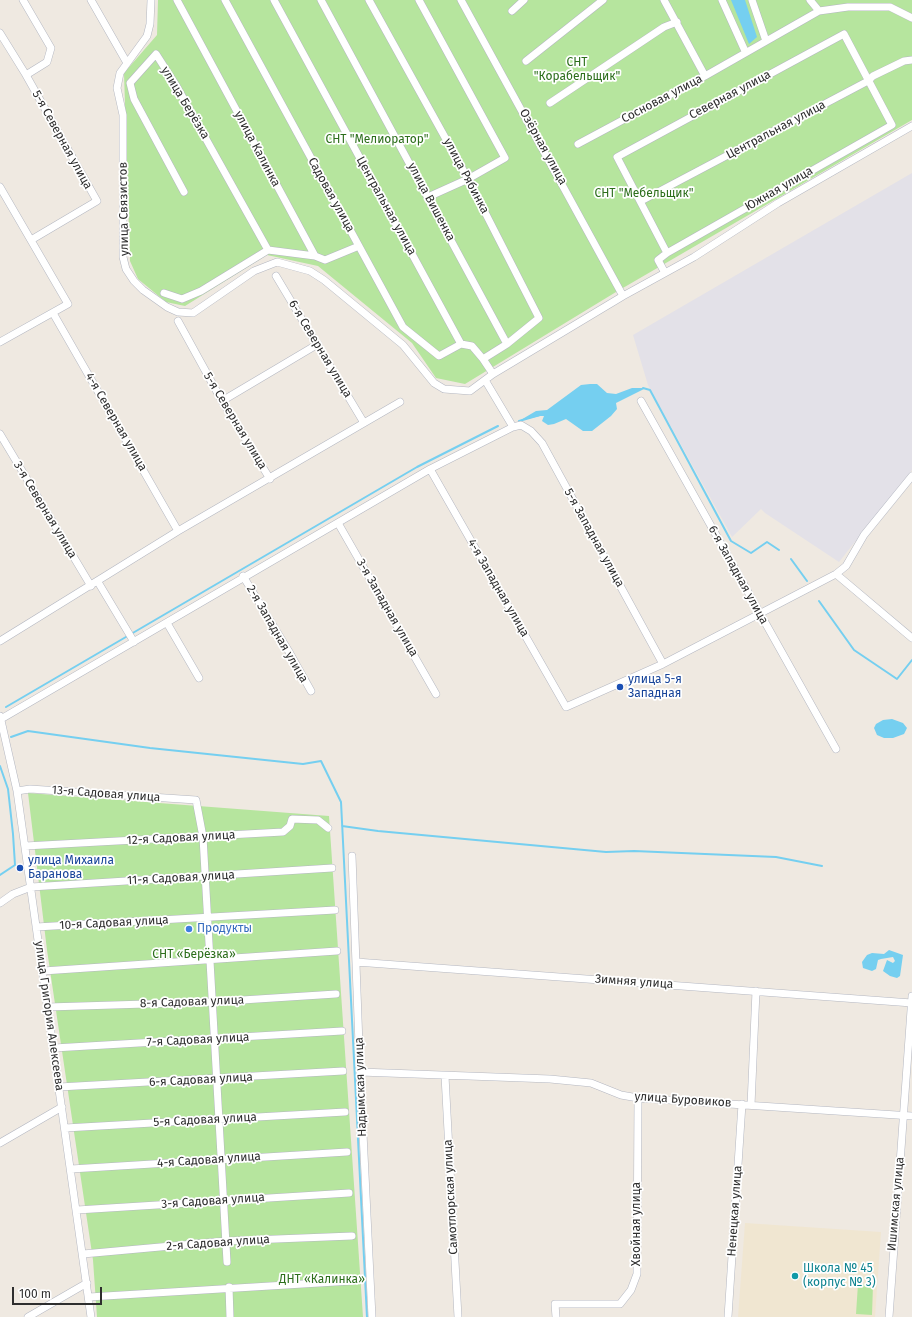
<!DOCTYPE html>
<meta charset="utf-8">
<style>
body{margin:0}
#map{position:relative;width:912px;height:1317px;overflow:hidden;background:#efe9e1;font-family:"Fira Sans",sans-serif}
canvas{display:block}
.scale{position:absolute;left:12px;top:1287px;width:90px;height:18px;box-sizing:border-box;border:2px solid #2e2e2e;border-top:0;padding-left:5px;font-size:12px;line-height:14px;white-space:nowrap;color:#2e2e2e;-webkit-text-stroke:3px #fff;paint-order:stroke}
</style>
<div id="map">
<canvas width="912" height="1317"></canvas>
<div class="scale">100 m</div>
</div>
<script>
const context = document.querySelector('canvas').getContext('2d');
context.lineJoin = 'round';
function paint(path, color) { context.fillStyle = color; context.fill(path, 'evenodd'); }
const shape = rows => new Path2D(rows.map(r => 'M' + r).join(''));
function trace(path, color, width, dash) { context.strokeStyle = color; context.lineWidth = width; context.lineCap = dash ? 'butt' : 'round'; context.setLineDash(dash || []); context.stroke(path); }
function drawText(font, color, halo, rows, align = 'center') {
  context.font = font + ' "Fira Sans",sans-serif'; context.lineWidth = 3.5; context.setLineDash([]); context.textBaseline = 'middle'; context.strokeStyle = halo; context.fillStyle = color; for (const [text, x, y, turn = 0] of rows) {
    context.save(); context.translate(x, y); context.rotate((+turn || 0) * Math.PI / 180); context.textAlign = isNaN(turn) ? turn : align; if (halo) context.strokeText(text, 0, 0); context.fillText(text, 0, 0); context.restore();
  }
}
paint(shape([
 [912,173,912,470,839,562,765,513,761,509,732,537,648,385,633,335]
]), '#e3e1e8');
paint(shape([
 [745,1223,881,1232,875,1317,738,1317]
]), '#f0e6d1');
paint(shape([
 [158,0,912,0,912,120,616,292,465,384,436,378,412,343,318,266,267,255,185,306,166,302,138,279,130,261,124,73,157,35],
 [28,793,329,816,363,1317,97,1317,93,1260,47,950],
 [858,1284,873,1285,872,1315,856,1314]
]), '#b6e59e');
paint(shape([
 [731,0,745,0,757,37,749,44],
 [590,384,597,384,607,393,616,394,632,388,646,388,616,403,617,409,611,416,592,431,583,431,566,419,554,424,548,425,542,421,544,416,540,416,519,421,536,411,547,410,581,385],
 [892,719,903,723,907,728,904,734,893,738,884,738,877,735,874,728,876,724,883,720],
 [889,950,903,955,900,976,897,978,890,976,883,971,887,960,893,963,895,961,893,957,881,959,878,960,876,969,872,971,863,968,862,962,867,955,872,953,884,954]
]), '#75cff0');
trace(shape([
 [643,388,650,390,731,541,751,553,767,542,779,550],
 [519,421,540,415],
 [791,559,807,581],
 [819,601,854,650,897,679,912,660],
 [6,707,417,467,498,426],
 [11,737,28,731,150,748,303,764,321,761,341,802,367,1317],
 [0,766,8,789,13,834,15,865,0,875],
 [342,826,378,831,606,852,634,851,776,857,822,866]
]), '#75cff0', 2);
const minor = shape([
 [23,0,51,48,47,62,26,75],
 [91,0,127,63],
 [151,0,150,24,147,36,120,73,117,88,123,115,123,257,126,269,134,281,143,290,167,307,178,312,193,313,254,271,277,262,310,271,324,280,403,345,434,383,444,389,470,391,493,374,623,296,694,257,778,203,912,126],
 [177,0,315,256,325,260,359,246],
 [225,0,403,327,439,356,461,344],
 [274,0,461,344,472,346,483,359],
 [321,0,507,344,483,359,493,374],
 [369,0,468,179,539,318,507,344],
 [419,0,505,158,468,179,428,197],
 [461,0,623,296],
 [664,0,705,76],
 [722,0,745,51],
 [752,0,766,41],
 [810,0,819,11,848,7,890,7,912,18],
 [512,11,524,0],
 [0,33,26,75,97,201,31,240],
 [526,61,603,0],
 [550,103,664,27,677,22],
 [578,144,705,76,819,11],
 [0,187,68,304,0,342],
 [184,192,134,99,130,83,156,54,177,87,268,250,315,256],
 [641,201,868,81,873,76,904,61,912,60],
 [665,273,658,260,667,253,617,157,844,34,892,125,667,253],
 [276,276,364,423],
 [164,293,182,299,201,291,268,250],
 [53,313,178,531],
 [178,321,222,401,270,479],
 [485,380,513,427],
 [222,401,318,344],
 [641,401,836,749],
 [0,434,91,586],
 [430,469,566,707,663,664,836,574,846,566,864,535,912,476],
 [338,523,436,694],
 [836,574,912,638],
 [243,576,288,650,311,691],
 [98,582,134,642],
 [167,623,199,678],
 [0,641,178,531,400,402],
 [0,716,17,791,91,1317],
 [1,719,430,469,513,427,521,425,531,431,542,443,663,664],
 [17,791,30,789,196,800,203,837,227,1262],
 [25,846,283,832,290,826,292,819,318,820,328,828],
 [352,856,360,1072,372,1317],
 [0,903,13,894,31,887,332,868],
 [36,927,335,910],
 [356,962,912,1003],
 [43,971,337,951],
 [48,1007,211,1002,336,994],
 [54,1048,342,1031],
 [360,1072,550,1079,591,1083,621,1095,638,1098,912,1116],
 [445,1076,458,1317],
 [59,1087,343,1071],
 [751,1105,756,991],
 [65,1128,345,1112],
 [0,1143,62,1107],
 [71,1169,347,1152],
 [77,1210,349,1193],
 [83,1254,226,1241,352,1236],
 [229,1287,230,1317],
 [89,1297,352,1281],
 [28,1317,87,1283],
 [556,1317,555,1304,620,1304,631,1290,637,1274,638,1098],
 [728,1317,742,1104],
 [889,1317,912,996]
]);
trace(minor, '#b4b7c1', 8);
trace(minor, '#fff', 7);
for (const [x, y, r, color] of [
 [620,687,4,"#1a4fb4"],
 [20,868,4,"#1a4fb4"],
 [189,929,4,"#3f7fe0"],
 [795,1276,4,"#0f9aa8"]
]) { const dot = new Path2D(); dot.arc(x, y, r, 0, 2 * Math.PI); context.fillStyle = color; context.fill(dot); trace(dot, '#fff', 1.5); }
drawText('12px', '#2c6e1b', '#fff', [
 ["СНТ",577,63],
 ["\"Корабельщик\"",577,77],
 ["СНТ \"Мелиоратор\"",377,140],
 ["СНТ \"Мебельщик\"",644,194],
 ["СНТ «Берёзка»",194,955],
 ["ДНТ «Калинка»",322,1280]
]);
drawText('12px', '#2e2e2e', '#fff', [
 ["Северная улица",730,95,-28],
 ["Сосновая улица",662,99,-28],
 ["улица Берёзка",185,103,59],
 ["Центральная улица",776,130,-28],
 ["5-я Северная улица",62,140,61],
 ["Озёрная улица",543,147,61],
 ["улица Калинка",257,149,62],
 ["улица Рябинка",466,176,62],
 ["Южная улица",779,189,-30],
 ["Садовая улица",331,195,61],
 ["улица Вишенка",431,202,62],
 ["Центральная улица",386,206,61],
 ["улица Связистов",124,209,-91],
 ["6-я Северная улица",320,349,59],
 ["5-я Северная улица",235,421,59],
 ["4-я Северная улица",116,422,60],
 ["3-я Северная улица",45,510,59],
 ["5-я Западная улица",594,538,61],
 ["6-я Западная улица",738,575,61],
 ["4-я Западная улица",498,588,60],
 ["3-я Западная улица",387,608,60],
 ["2-я Западная улица",277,634,60],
 ["13-я Садовая улица",106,794,4],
 ["12-я Садовая улица",181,838,-3],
 ["11-я Садовая улица",181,878,-3],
 ["10-я Садовая улица",114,923,-3],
 ["Зимняя улица",634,982,4],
 ["8-я Садовая улица",192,1002,-2],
 ["улица Григория Алексеева",49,1016,82],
 ["7-я Садовая улица",198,1040,-3],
 ["6-я Садовая улица",201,1080,-3],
 ["Надымская улица",361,1087,-92],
 ["улица Буровиков",683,1100,4],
 ["5-я Садовая улица",205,1120,-3],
 ["4-я Садовая улица",209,1160,-4],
 ["Самотлорская улица",451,1197,-93],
 ["3-я Садовая улица",213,1201,-4],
 ["Ишимская улица",896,1204,-85],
 ["Ненецкая улица",735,1211,-86],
 ["Хвойная улица",637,1224,-90],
 ["2-я Садовая улица",218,1243,-4]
]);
drawText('12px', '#164399', '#fff', [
 ["улица 5-я",628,680],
 ["Западная",628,694],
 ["улица Михаила",28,861],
 ["Баранова",28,875]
], 'left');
drawText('12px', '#366cbe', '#fff', [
 ["Продукты",197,929]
], 'left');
drawText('12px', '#0d838f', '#fff', [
 ["Школа № 45",803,1269],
 ["(корпус № 3)",803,1283]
], 'left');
</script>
